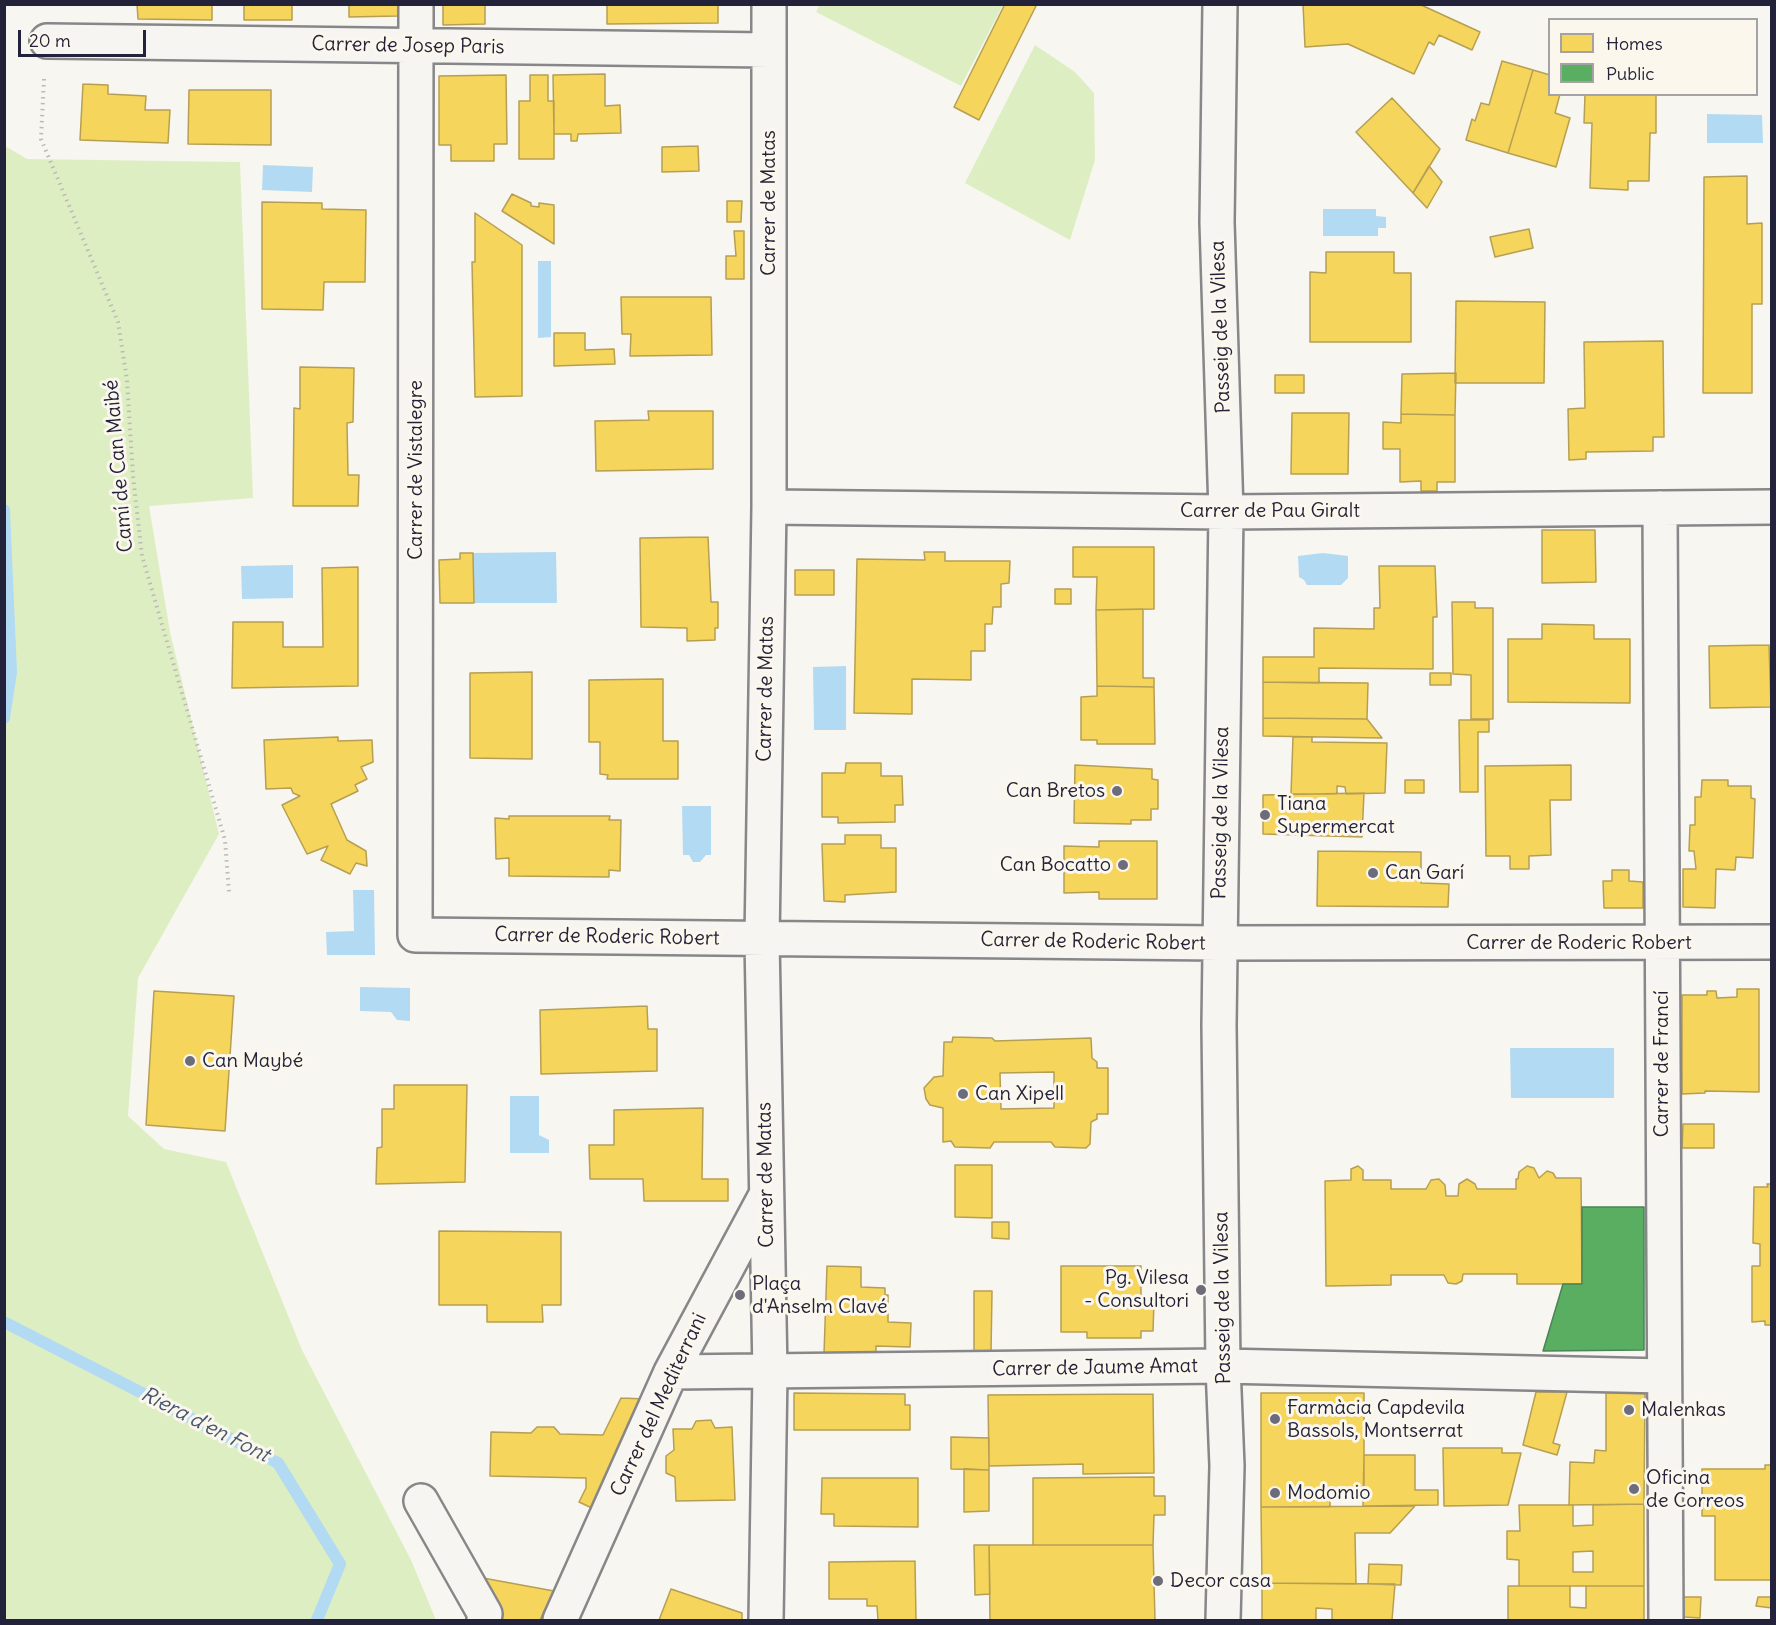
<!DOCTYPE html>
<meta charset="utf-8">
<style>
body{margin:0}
#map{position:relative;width:1776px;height:1625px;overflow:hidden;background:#f8f6f0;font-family:Delius,sans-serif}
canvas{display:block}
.frame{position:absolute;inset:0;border:6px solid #22223b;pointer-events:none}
.legend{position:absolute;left:1548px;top:18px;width:210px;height:78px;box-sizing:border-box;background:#fbf7ec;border:2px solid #a4a2a5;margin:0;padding:8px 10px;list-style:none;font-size:18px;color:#22223b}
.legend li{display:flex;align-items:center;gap:12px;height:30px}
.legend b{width:30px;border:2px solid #a4a2a5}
.scale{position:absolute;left:18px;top:30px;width:128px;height:27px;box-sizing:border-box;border:3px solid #22223b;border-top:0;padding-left:8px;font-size:18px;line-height:21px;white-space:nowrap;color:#22223b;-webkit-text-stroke:4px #fbf7ec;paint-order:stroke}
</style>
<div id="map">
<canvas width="1776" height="1625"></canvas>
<div class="frame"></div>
<ul class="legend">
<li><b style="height:16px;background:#f6d55c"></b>Homes</li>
<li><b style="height:16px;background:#5aae61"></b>Public</li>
</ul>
<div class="scale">20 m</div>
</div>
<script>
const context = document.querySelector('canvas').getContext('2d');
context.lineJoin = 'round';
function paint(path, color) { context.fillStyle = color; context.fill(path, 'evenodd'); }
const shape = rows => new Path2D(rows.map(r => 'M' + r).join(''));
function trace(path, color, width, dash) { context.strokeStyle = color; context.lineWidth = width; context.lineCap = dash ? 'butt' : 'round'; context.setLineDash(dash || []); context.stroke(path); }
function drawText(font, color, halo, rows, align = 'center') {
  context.font = font + ' Delius,sans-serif'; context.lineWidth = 6; context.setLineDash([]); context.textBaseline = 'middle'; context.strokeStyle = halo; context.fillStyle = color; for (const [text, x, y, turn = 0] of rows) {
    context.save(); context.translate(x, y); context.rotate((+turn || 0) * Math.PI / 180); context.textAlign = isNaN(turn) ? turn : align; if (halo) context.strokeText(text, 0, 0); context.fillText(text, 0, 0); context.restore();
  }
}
paint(shape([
 [820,4,1003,4,1003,5,961,86,816,12],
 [1035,45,1075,72,1094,93,1095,160,1070,240,965,183],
 [5,146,27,159,240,162,253,498,149,506,170,632,219,834,138,978,128,1116,164,1149,226,1162,302,1350,411,1560,436,1620,5,1620]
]), '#deeec3');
paint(shape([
 [1707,114,1762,115,1763,143,1707,143],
 [263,165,313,167,312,192,262,190],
 [1323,209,1376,209,1376,216,1386,217,1386,228,1378,228,1378,236,1323,236],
 [538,261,551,261,551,337,538,338],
 [556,552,557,603,474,603,473,553],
 [1323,553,1348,556,1348,578,1341,585,1307,585,1304,580,1299,577,1298,556],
 [293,565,293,598,242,599,241,566],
 [846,666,846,730,814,730,813,667],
 [682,806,711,806,711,855,706,855,700,862,693,862,689,855,683,855],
 [353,890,374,890,375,955,327,955,326,932,354,931],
 [360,987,410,988,410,1021,397,1020,391,1012,360,1011],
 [1510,1048,1614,1048,1614,1098,1511,1098],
 [510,1096,539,1096,539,1135,549,1140,549,1153,510,1153]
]), '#b2dbf3');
const homes = shape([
 [137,4,212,4,212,20,138,19,137,4],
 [244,4,292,4,292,20,244,20,244,4],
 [349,4,398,4,398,16,349,17,349,4],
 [443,4,485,4,485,24,443,25,443,4],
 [607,4,718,4,718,23,607,24,607,4],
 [1005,4,1037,4,979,120,954,107,1005,4],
 [1303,4,1419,4,1480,32,1472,50,1439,35,1434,45,1429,42,1414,74,1348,44,1305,47,1303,4],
 [1502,61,1533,70,1508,153,1466,140,1472,119,1475,121,1481,103,1489,105,1502,61],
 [1533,70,1550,75,1550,94,1560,94,1555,113,1570,118,1556,167,1508,153,1533,70],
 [605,74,605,106,620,105,621,133,578,134,577,141,571,141,571,134,554,134,553,75,605,74],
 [506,75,507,144,494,144,494,161,451,161,451,145,439,145,439,76,506,75],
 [530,75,548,75,548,101,554,101,554,159,519,159,519,101,530,101,530,75],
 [83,84,108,85,108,94,146,96,145,110,170,110,168,143,80,140,83,84],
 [189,90,271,90,271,145,188,144,189,90],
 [1585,94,1656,94,1656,133,1650,133,1649,181,1628,181,1628,190,1590,188,1592,123,1584,123,1585,94],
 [1392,98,1440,149,1413,193,1356,132,1392,98],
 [698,146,699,171,662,172,662,147,698,146],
 [1429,166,1442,182,1427,208,1413,193,1429,166],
 [1747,176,1747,224,1762,223,1762,304,1752,304,1752,393,1703,393,1704,177,1747,176],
 [512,194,531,203,531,206,539,207,539,203,554,205,554,244,502,211,512,194],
 [727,201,742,201,741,222,727,222,727,201],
 [262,202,322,203,322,209,366,210,365,282,324,282,323,310,262,309,262,202],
 [475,213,522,245,522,396,475,397,472,262,475,262,475,213],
 [1529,229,1533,248,1495,257,1490,237,1529,229],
 [734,231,744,231,744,279,726,279,726,256,736,256,734,231],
 [1326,252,1394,252,1394,273,1411,273,1411,342,1310,342,1310,272,1326,273,1326,252],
 [621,297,711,297,712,355,630,356,631,334,622,334,621,297],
 [1456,301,1545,302,1544,383,1455,383,1456,301],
 [554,333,585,333,585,350,614,349,615,364,554,366,554,333],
 [1663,341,1664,437,1653,437,1653,451,1586,452,1586,459,1569,460,1568,409,1585,408,1584,342,1663,341],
 [300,367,354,368,353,422,347,423,348,475,359,475,358,506,293,506,294,408,300,409,300,367],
 [1456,373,1455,415,1401,414,1402,374,1456,373],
 [1275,375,1304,375,1304,393,1275,393,1275,375],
 [648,411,713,411,713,469,596,471,595,421,649,420,648,411],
 [1292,413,1349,413,1348,474,1291,474,1292,413],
 [1401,414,1455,415,1455,482,1437,482,1437,491,1421,491,1421,481,1400,482,1400,449,1383,449,1383,422,1401,423,1401,414],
 [1542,530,1595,530,1596,582,1542,583,1542,530],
 [708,537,711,602,718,602,718,628,715,628,715,640,687,641,687,628,641,627,640,538,708,537],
 [1073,547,1154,547,1154,609,1096,610,1097,577,1073,577,1073,547],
 [924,552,945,552,945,561,1010,561,1009,583,1001,584,1001,607,993,607,992,624,985,624,985,651,971,651,971,680,912,679,912,714,854,713,857,559,925,560,924,552],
 [460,553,473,553,474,603,440,603,439,560,460,559,460,553],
 [1379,566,1435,566,1437,617,1433,617,1433,669,1319,668,1319,683,1263,682,1263,657,1314,657,1314,628,1374,629,1374,608,1380,608,1379,566],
 [358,567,358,686,232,688,233,622,283,622,283,647,323,647,322,568,358,567],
 [795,570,834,570,834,595,795,595,795,570],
 [1055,589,1071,589,1071,604,1055,604,1055,589],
 [1452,602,1475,602,1475,608,1493,608,1493,719,1471,719,1471,675,1453,674,1452,602],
 [1143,609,1143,678,1154,678,1154,687,1097,686,1096,610,1143,609],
 [1542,624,1594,625,1594,639,1630,639,1630,703,1508,702,1508,639,1542,639,1542,624],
 [1769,645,1771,707,1710,708,1709,646,1769,645],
 [532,672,532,759,470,758,470,673,532,672],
 [1430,673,1451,673,1451,685,1430,685,1430,673],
 [663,679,663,741,678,741,678,779,607,779,608,775,600,774,600,742,589,742,589,680,663,679],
 [1263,682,1368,683,1367,719,1263,718,1263,682],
 [1097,686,1154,687,1155,744,1097,744,1097,740,1081,740,1081,697,1097,696,1097,686],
 [1263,718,1367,719,1382,738,1263,736,1263,718],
 [1459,720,1489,720,1489,732,1478,732,1478,792,1460,792,1459,720],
 [338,737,338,741,372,740,373,762,361,767,367,779,355,785,358,791,331,804,347,840,366,851,367,866,356,863,350,874,321,860,328,846,307,854,282,805,300,796,293,793,291,788,266,789,264,740,338,737],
 [1293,737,1312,737,1312,742,1387,743,1385,793,1346,794,1345,787,1337,786,1337,794,1291,794,1293,737],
 [846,763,881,763,881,776,902,776,903,805,895,805,895,822,838,823,838,817,822,817,822,773,845,773,846,763],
 [1075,765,1152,769,1152,779,1158,780,1158,809,1151,809,1151,820,1131,820,1131,824,1074,823,1075,765],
 [1571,765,1571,800,1550,800,1551,855,1529,856,1529,869,1510,869,1510,856,1486,856,1485,766,1571,765],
 [1405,780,1424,780,1424,793,1405,793,1405,780],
 [1702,780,1728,780,1728,786,1751,786,1751,798,1755,799,1753,858,1736,857,1735,870,1716,869,1715,908,1683,907,1683,869,1696,869,1694,851,1689,851,1690,825,1695,825,1695,797,1701,797,1702,780],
 [1364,793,1362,837,1263,834,1263,795,1364,793],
 [509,816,610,816,609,820,621,820,620,871,609,870,609,877,509,876,509,858,496,859,495,818,509,819,509,816],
 [845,835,881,835,881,848,896,848,896,892,845,895,845,902,824,901,822,844,845,844,845,835],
 [1099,841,1157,841,1157,899,1099,899,1099,892,1064,893,1064,846,1099,847,1099,841],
 [1318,851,1421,852,1421,883,1449,884,1448,907,1317,906,1318,851],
 [1612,870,1629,870,1629,881,1643,882,1643,908,1604,908,1603,881,1612,881,1612,870],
 [1737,989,1759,989,1759,1092,1705,1091,1705,1093,1682,1094,1682,995,1707,995,1707,991,1716,991,1717,998,1737,997,1737,989],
 [154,991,234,996,225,1131,146,1125,154,991],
 [647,1006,648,1029,657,1029,657,1071,541,1074,540,1010,647,1006],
 [953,1037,992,1038,995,1041,1091,1038,1092,1058,1097,1062,1097,1068,1108,1068,1108,1114,1097,1114,1097,1119,1091,1122,1090,1144,1086,1148,1055,1147,1051,1142,994,1142,990,1148,955,1147,951,1141,943,1142,943,1108,930,1105,926,1099,924,1088,934,1077,943,1076,944,1042,952,1042,953,1037],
 [1054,1072,1054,1108,1001,1109,1000,1073,1054,1072],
 [394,1085,467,1085,465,1182,376,1184,377,1148,382,1147,382,1109,394,1109,394,1085],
 [703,1108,702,1179,728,1179,728,1201,644,1201,643,1179,590,1179,589,1145,614,1145,614,1110,703,1108],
 [1683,1124,1714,1124,1714,1148,1682,1148,1683,1124],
 [955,1165,992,1165,992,1218,955,1217,955,1165],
 [1358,1166,1363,1170,1363,1180,1391,1180,1391,1189,1426,1189,1431,1180,1439,1179,1445,1185,1446,1196,1458,1196,1459,1184,1467,1179,1475,1184,1477,1189,1516,1189,1516,1179,1518,1179,1519,1172,1527,1166,1534,1168,1539,1178,1547,1171,1553,1173,1556,1178,1581,1178,1582,1284,1517,1284,1517,1274,1463,1274,1462,1281,1456,1284,1448,1283,1444,1275,1391,1275,1391,1285,1326,1286,1325,1181,1351,1180,1351,1169,1358,1166],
 [1767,1184,1772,1184,1772,1325,1765,1325,1765,1321,1752,1322,1752,1266,1760,1266,1760,1244,1753,1243,1754,1187,1768,1187,1767,1184],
 [992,1222,1009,1222,1009,1239,992,1238,992,1222],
 [439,1231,561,1232,561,1305,542,1305,543,1322,487,1322,487,1305,439,1305,439,1231],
 [827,1266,861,1267,861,1287,885,1288,885,1295,888,1295,888,1322,911,1323,910,1347,876,1346,876,1354,824,1354,827,1266],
 [1061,1266,1141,1266,1141,1302,1154,1302,1153,1331,1141,1331,1141,1338,1087,1338,1087,1332,1061,1332,1061,1266],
 [974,1291,992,1291,991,1354,974,1354,974,1291],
 [1536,1392,1567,1392,1553,1443,1560,1445,1557,1455,1523,1445,1536,1392],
 [1606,1392,1645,1392,1644,1504,1569,1505,1570,1462,1594,1463,1595,1450,1606,1451,1606,1392],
 [794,1393,905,1394,905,1405,910,1405,910,1430,794,1430,794,1393],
 [1261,1393,1364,1393,1364,1492,1330,1492,1330,1507,1261,1507,1261,1393],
 [1153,1394,1154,1473,1083,1474,1083,1464,989,1466,988,1395,1153,1394],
 [621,1398,646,1399,594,1509,579,1502,586,1488,586,1478,490,1476,491,1432,531,1433,537,1427,554,1427,560,1434,603,1435,621,1398],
 [711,1420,715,1428,732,1427,735,1500,676,1501,675,1477,666,1473,666,1456,674,1450,673,1429,692,1429,696,1421,711,1420],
 [951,1437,989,1438,989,1470,951,1469,951,1437],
 [1443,1448,1502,1448,1502,1453,1521,1453,1508,1505,1444,1506,1443,1448],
 [1364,1455,1415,1455,1415,1490,1438,1490,1438,1505,1363,1506,1364,1455],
 [1765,1465,1772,1465,1772,1580,1715,1580,1715,1516,1702,1516,1702,1469,1765,1469,1765,1465],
 [964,1469,989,1470,989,1511,964,1512,964,1469],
 [1154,1477,1154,1496,1165,1496,1165,1515,1154,1515,1153,1545,1033,1545,1033,1478,1154,1477],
 [822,1478,918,1478,918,1527,834,1526,834,1514,821,1514,822,1478],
 [1644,1504,1644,1586,1519,1586,1519,1560,1507,1559,1507,1531,1520,1531,1519,1505,1573,1505,1573,1526,1593,1525,1593,1505,1644,1504],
 [1593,1551,1593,1572,1573,1572,1573,1552,1593,1551],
 [1415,1506,1390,1533,1355,1533,1356,1584,1262,1583,1261,1507,1415,1506],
 [974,1545,989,1545,990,1594,975,1595,974,1545],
 [989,1545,1153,1545,1155,1620,990,1620,989,1545],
 [915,1561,916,1620,878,1620,877,1606,867,1606,867,1599,829,1599,829,1562,915,1561],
 [1369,1564,1402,1565,1401,1585,1368,1584,1369,1564],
 [483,1578,554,1591,540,1620,497,1620,483,1578],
 [1262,1583,1395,1584,1392,1620,1332,1620,1332,1609,1316,1608,1316,1620,1262,1620,1262,1583],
 [1508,1586,1570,1586,1570,1607,1586,1608,1586,1586,1644,1586,1644,1620,1508,1620,1508,1586],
 [671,1589,742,1613,742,1620,659,1620,671,1589],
 [1683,1597,1701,1597,1700,1618,1684,1617,1683,1597],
 [1758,1597,1772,1597,1772,1608,1756,1606,1758,1597]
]);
paint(homes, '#f6d55c');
trace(homes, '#b69f52', 1.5);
const public = shape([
 [1582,1207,1644,1207,1644,1350,1543,1351,1563,1284,1582,1284,1582,1207]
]);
paint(public, '#5aae61');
trace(public, '#498456', 1.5);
trace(shape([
 [4,510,11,672,4,718],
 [4,1322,278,1463,340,1564,317,1620]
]), '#b2dbf3', 12);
const minor = shape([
 [416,4,415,935,1219,943,1772,942],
 [1220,4,1217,222,1226,512,1219,1025,1223,1366,1227,1466,1223,1620],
 [47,41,769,50],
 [769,507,1226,512,1772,507],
 [1660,508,1666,1620],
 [671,1372,1223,1366,1663,1376],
 [421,1501,485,1614,484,1620],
 [560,1620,671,1372,766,1195],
 [766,1620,770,1373,762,939,769,507,769,4]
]);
trace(minor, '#878688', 38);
trace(shape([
 [44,79,41,139,118,322,127,380,133,476,142,556,225,840,229,892]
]), '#bcbab9', 4, [1.5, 4.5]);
trace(minor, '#f6f5f1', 33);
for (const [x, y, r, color] of [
 [1117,791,6,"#6d6c7a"],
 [1265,815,6,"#6d6c7a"],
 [1123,865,6,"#6d6c7a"],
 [1373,873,6,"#6d6c7a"],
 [190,1061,6,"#6d6c7a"],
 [963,1094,6,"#6d6c7a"],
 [1201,1290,6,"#6d6c7a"],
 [740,1295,6,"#6d6c7a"],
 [1629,1410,6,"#6d6c7a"],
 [1275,1419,6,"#6d6c7a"],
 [1634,1489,6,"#6d6c7a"],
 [1275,1493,6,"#6d6c7a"],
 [1158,1581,6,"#6d6c7a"]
]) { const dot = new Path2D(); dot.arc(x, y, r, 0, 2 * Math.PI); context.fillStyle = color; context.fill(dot); trace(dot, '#fbf7ec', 2); }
drawText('20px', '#22223b', '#fbf7ec', [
 ["Carrer de Josep Paris",408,46,1],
 ["Carrer de Matas",769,203,-90],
 ["Passeig de la Vilesa",1221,327,-92],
 ["Camí de Can Maibé",119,466,-95],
 ["Carrer de Vistalegre",416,470,-90],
 ["Carrer de Pau Giralt",1270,511],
 ["Carrer de Matas",766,689,-89],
 ["Passeig de la Vilesa",1221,813,-89],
 ["Carrer de Roderic Robert",607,937,1],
 ["Carrer de Roderic Robert",1093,942,1],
 ["Carrer de Roderic Robert",1579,943],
 ["Carrer de Francí",1662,1064,-90],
 ["Carrer de Matas",766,1175,-91],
 ["Passeig de la Vilesa",1223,1298,-91],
 ["Carrer de Jaume Amat",1095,1368,-1],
 ["Carrer del Mediterrani",659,1405,-65]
]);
drawText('20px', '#22223b', '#fbf7ec', [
 ["Can Bretos",1105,791,"right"],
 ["Tiana",1277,804],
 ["Supermercat",1277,827],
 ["Can Bocatto",1111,865,"right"],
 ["Can Garí",1385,873],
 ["Can Maybé",202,1061],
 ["Can Xipell",975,1094],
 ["Pg. Vilesa",1189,1278,"right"],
 ["- Consultori",1189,1301,"right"],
 ["Plaça",752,1284],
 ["d'Anselm Clavé",752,1307],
 ["Farmàcia Capdevila",1287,1408],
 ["Bassols, Montserrat",1287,1431],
 ["Malenkas",1641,1410],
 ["Oficina",1646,1478],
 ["de Correos",1646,1501],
 ["Modomio",1287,1493],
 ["Decor casa",1170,1581]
], 'left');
drawText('italic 21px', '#445672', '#fbf7ec', [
 ["Riera d'en Font",205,1425,27]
]);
</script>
